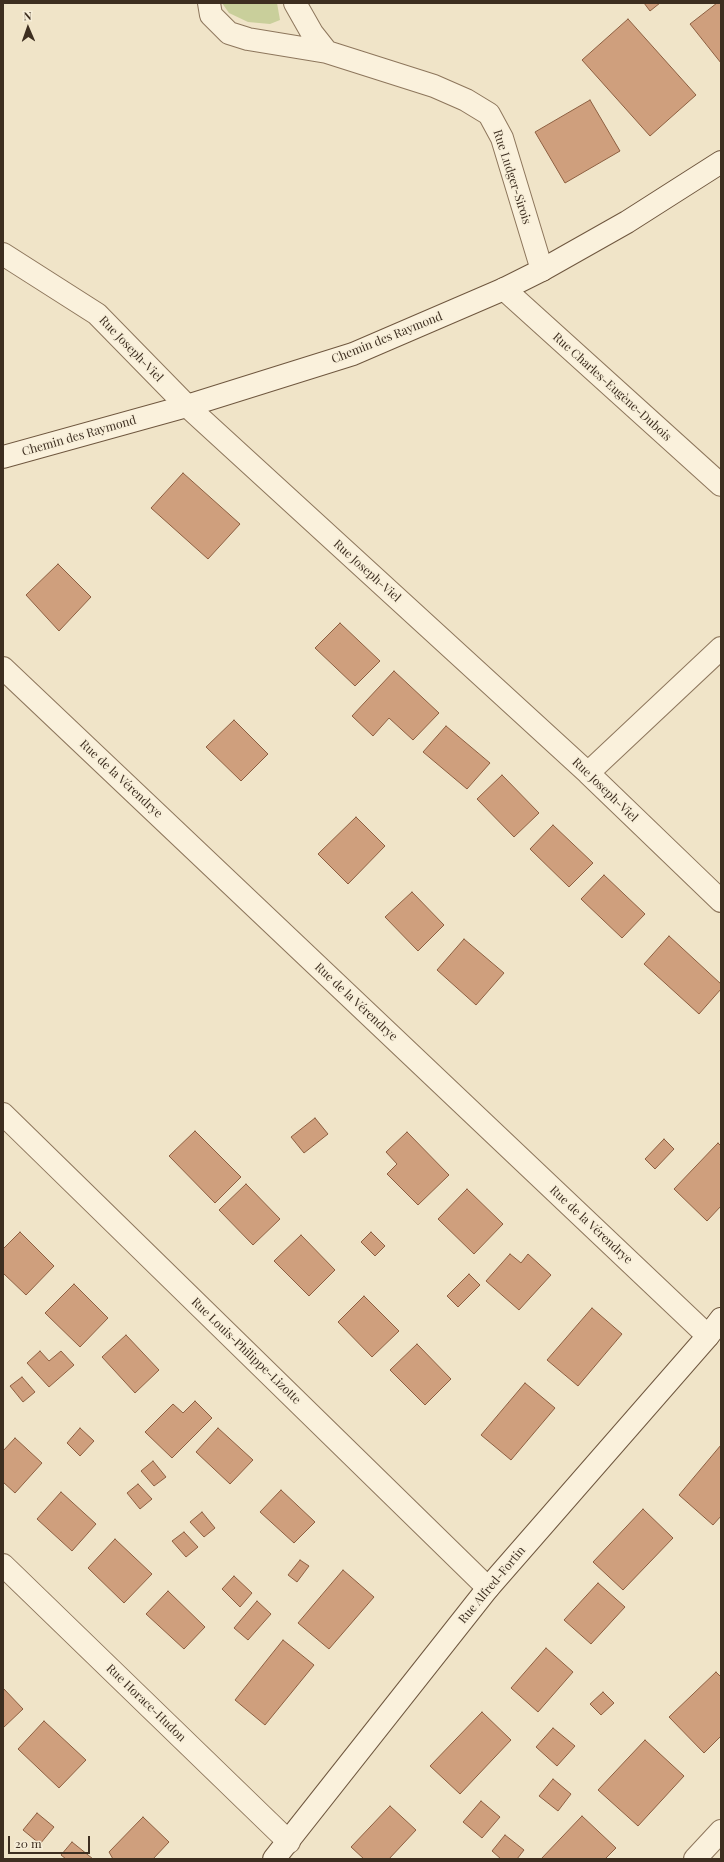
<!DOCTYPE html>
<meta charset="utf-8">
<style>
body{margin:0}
#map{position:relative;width:724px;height:1862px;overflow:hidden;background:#f0e4c8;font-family:"Playfair Display",serif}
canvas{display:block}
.frame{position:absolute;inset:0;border:4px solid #3d2e20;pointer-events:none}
.north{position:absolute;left:8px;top:8px;width:40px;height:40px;-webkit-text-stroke:3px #f7eed8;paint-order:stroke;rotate:358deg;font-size:11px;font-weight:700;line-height:16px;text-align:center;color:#3d2e20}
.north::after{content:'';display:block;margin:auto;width:14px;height:18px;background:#3d2e20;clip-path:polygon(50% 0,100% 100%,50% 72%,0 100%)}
.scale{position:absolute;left:8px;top:1836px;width:82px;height:18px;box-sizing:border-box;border:2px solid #3d2e20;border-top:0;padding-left:5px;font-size:12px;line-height:14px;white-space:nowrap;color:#3d2e20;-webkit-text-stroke:3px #f7eed8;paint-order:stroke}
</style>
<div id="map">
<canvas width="724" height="1862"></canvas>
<div class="frame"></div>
<div class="north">N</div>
<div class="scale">20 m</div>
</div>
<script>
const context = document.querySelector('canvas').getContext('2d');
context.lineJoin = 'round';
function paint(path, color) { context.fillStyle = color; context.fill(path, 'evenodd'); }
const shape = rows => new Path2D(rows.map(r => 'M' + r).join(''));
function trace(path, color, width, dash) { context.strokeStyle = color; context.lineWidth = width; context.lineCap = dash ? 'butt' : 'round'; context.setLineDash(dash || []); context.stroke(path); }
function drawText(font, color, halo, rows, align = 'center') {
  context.font = font + ' "Playfair Display",serif'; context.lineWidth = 3; context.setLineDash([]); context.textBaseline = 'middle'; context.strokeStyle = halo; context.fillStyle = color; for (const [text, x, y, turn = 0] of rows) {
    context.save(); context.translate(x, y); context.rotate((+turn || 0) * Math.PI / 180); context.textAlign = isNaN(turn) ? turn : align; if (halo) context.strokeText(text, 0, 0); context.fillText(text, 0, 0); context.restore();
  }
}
paint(shape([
 [222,3,277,3,280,20,270,24,248,22,229,13]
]), '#c9cf9b');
const building = shape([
 [644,3,660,3,650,11,644,3],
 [717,3,721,3,721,63,690,24,717,3],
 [628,19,696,95,650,136,582,60,628,19],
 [590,100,620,151,565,183,535,132,590,100],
 [183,473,240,524,208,559,151,508,183,473],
 [58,564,91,597,59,631,26,595,58,564],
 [340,623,380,661,355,686,315,648,340,623],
 [394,671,439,713,413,740,389,718,373,736,352,716,394,671],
 [234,720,268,754,241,781,206,747,234,720],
 [446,726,490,763,467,789,423,752,446,726],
 [502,775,539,813,514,837,477,799,502,775],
 [356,817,385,846,348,884,318,854,356,817],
 [553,825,593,863,569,887,530,849,553,825],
 [604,875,645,914,622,938,581,899,604,875],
 [412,892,444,925,418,951,385,917,412,892],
 [669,936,721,984,721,989,699,1014,644,964,669,936],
 [464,939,504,973,476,1005,437,970,464,939],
 [315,1118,328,1134,304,1153,291,1137,315,1118],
 [195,1131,241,1177,215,1203,169,1156,195,1131],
 [407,1132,449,1175,418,1205,387,1174,397,1164,386,1152,407,1132],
 [664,1139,674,1149,655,1169,645,1159,664,1139],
 [718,1143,721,1146,721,1206,707,1221,674,1189,718,1143],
 [246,1184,280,1219,253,1245,219,1210,246,1184],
 [467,1189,503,1224,474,1254,438,1219,467,1189],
 [20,1232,54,1266,26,1295,3,1273,3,1249,20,1232],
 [371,1232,385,1246,375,1256,361,1242,371,1232],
 [301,1235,335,1270,309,1296,274,1261,301,1235],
 [510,1254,521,1263,528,1254,551,1275,519,1310,486,1281,510,1254],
 [469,1274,480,1285,458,1307,447,1296,469,1274],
 [74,1284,108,1318,80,1347,45,1313,74,1284],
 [364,1296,399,1331,372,1357,338,1322,364,1296],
 [592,1308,622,1334,578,1386,547,1360,592,1308],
 [126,1335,159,1370,135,1393,102,1357,126,1335],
 [417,1344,451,1379,425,1405,390,1370,417,1344],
 [40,1351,49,1361,61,1351,74,1365,49,1387,27,1363,40,1351],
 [22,1377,35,1392,23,1402,10,1386,22,1377],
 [525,1383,555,1408,511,1460,481,1435,525,1383],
 [195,1401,212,1418,172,1458,145,1432,173,1404,183,1413,195,1401],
 [80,1428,94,1441,80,1456,67,1443,80,1428],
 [218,1428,253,1460,230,1484,196,1452,218,1428],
 [15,1438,42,1463,15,1493,3,1482,3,1451,15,1438],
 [721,1445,721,1516,713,1525,679,1495,721,1445],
 [153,1461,166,1477,154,1486,141,1471,153,1461],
 [138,1484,152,1499,140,1509,127,1493,138,1484],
 [281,1490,315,1522,294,1543,260,1512,281,1490],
 [61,1492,96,1524,72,1551,37,1519,61,1492],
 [643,1509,673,1538,623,1590,593,1562,643,1509],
 [202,1512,215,1528,204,1537,190,1522,202,1512],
 [184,1532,198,1547,186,1557,172,1541,184,1532],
 [115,1539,152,1574,124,1603,88,1568,115,1539],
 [300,1560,309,1566,297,1582,288,1575,300,1560],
 [343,1570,374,1597,329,1649,298,1623,343,1570],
 [234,1576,252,1593,240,1607,222,1589,234,1576],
 [598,1583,625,1607,591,1644,564,1620,598,1583],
 [168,1591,205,1627,184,1649,146,1614,168,1591],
 [257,1601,271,1614,248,1640,234,1628,257,1601],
 [283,1640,314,1665,265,1725,235,1700,283,1640],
 [546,1648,573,1672,538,1712,511,1688,546,1648],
 [716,1672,721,1677,721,1736,704,1753,669,1717,716,1672],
 [3,1688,23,1709,3,1728,3,1688],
 [603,1692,614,1703,601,1715,590,1704,603,1692],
 [482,1712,511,1740,460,1794,430,1766,482,1712],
 [44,1721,86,1760,59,1788,18,1749,44,1721],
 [553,1728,575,1746,557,1766,536,1747,553,1728],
 [645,1740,684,1776,638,1826,598,1790,645,1740],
 [553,1779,571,1794,558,1811,539,1796,553,1779],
 [481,1801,500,1817,482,1838,463,1822,481,1801],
 [390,1806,416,1830,389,1859,364,1859,351,1847,390,1806],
 [37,1813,54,1827,40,1844,23,1830,37,1813],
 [582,1816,616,1848,605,1859,541,1859,582,1816],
 [143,1817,169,1842,153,1859,113,1859,109,1852,143,1817],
 [505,1835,524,1850,517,1859,501,1859,492,1851,505,1835],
 [72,1842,93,1859,66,1859,61,1855,72,1842]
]);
paint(building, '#cf9f7d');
trace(building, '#8d5f41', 1);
const street = shape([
 [209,3,211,15,229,33,248,39,327,52,434,86,466,100,489,114,502,138,542,270],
 [295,3,312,33,327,52],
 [3,254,97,314,187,406,588,773,721,901],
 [504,289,721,485],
 [3,668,708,1336],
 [588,773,721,648],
 [3,1114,488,1588],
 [3,1565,289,1842],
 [695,1859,721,1831]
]);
const secondary = shape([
 [3,457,187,406,353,354,504,289,542,270,627,222,721,162],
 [274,1859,488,1588,708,1336,721,1319]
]);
trace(street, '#8d765c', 24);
trace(secondary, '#6f573f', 24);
trace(street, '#faf1dc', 22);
trace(secondary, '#faf1dc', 22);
drawText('12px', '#3d2e20', '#f7eed8', [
 ["Rue Ludger-Sirois",512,177,72],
 ["Chemin des Raymond",387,338,-22],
 ["Rue Joseph-Viel",131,349,46],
 ["Rue Charles-Eugène-Dubois",612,387,42],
 ["Chemin des Raymond",79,436,-16],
 ["Rue Joseph-Viel",367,571,42],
 ["Rue de la Vérendrye",121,779,43],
 ["Rue Joseph-Viel",605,790,44],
 ["Rue de la Vérendrye",356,1002,43],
 ["Rue de la Vérendrye",591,1225,43],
 ["Rue Louis-Philippe-Lizotte",246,1351,44],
 ["Rue Alfred-Fortin",492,1585,-50],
 ["Rue Horace-Hudon",146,1703,44]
]);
</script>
